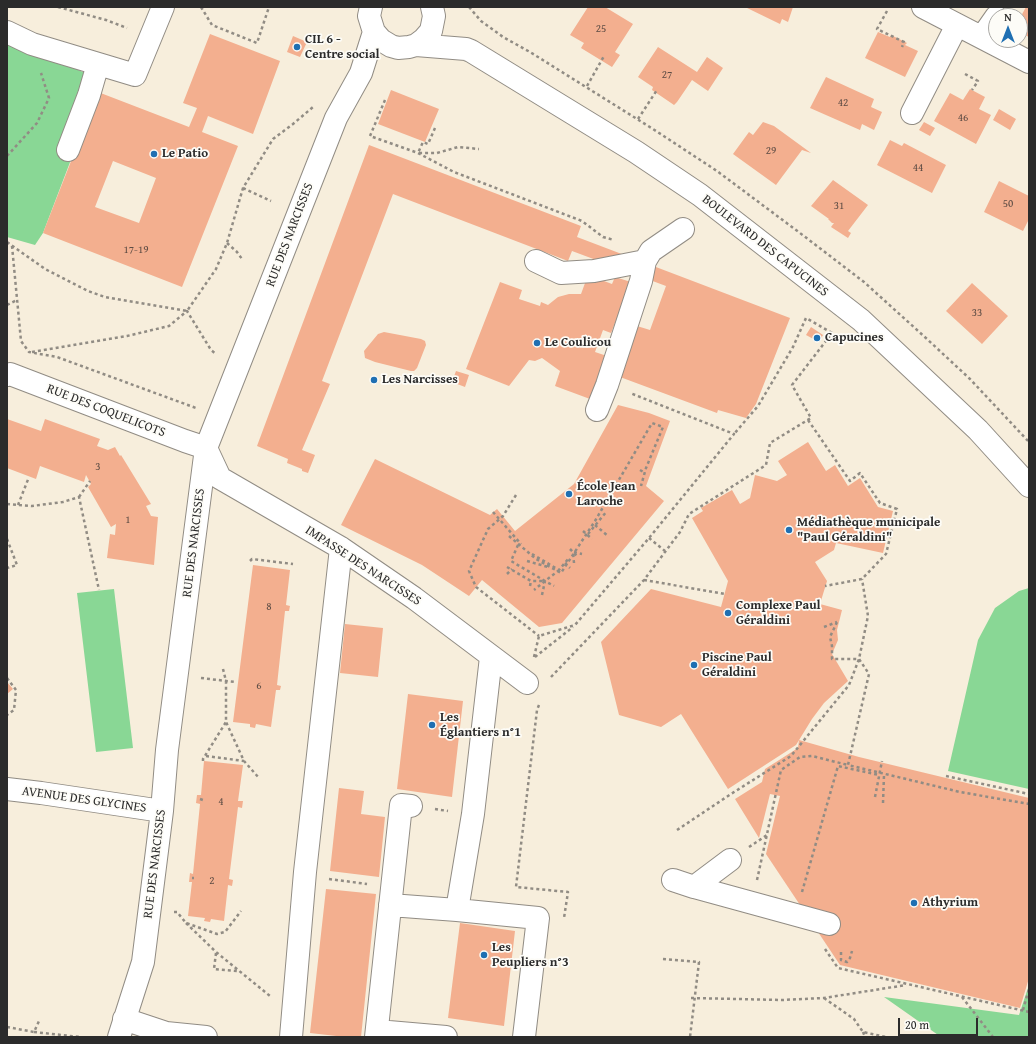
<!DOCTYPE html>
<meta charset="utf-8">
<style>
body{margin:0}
#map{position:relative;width:1036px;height:1044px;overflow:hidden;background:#f7eedc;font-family:"Gentium Book Plus",serif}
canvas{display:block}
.frame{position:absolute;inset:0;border:8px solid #2b2b2b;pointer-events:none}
.north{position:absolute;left:988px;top:8px;width:40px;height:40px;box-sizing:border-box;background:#fdfcf7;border:1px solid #a9a8a5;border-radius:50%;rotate:0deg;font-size:11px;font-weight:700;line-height:16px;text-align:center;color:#2b2b2b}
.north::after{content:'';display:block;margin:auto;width:14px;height:18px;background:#1f6fb2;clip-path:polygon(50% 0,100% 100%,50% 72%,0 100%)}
.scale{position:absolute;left:898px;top:1018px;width:80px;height:18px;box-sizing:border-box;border:2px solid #2b2b2b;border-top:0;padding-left:5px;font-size:12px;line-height:14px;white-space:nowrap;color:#2b2b2b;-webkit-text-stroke:3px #fdfcf7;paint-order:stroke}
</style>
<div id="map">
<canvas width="1036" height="1044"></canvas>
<div class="frame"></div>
<div class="north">N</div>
<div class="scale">20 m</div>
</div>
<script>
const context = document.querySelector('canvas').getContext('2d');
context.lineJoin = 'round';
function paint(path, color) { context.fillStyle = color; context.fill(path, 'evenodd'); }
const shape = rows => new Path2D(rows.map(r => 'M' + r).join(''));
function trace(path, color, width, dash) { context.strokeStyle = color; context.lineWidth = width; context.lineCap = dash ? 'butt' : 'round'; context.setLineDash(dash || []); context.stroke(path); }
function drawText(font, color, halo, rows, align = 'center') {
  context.font = font + ' "Gentium Book Plus",serif'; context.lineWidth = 3.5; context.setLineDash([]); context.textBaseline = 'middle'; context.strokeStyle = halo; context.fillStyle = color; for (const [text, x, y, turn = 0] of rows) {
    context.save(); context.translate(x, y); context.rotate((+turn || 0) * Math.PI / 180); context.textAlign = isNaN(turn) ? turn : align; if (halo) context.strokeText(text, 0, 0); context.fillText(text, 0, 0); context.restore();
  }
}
paint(shape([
 [7,37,87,74,72,157,43,233,35,245,7,237],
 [1029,588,1029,789,948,771,978,640,995,608,1019,591],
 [114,589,133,748,96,752,77,593],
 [1029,985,1029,1037,941,1037,884,997,1019,1015]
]), '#89d795');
paint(shape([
 [588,7,605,7,633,24,615,52,620,55,612,67,581,48,584,43,570,35],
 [745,7,793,7,788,22,782,19,780,24],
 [1026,7,1029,7,1029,37,1020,33,1020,18],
 [878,32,890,37,891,35,907,43,905,45,918,51,905,77,865,58],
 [210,34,280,61,253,134,208,116,202,132,238,146,182,287,43,233,98,92,189,127,197,108,183,103],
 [113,161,156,178,139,223,95,207],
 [293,36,307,42,300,57,287,52],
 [658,47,697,72,707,57,723,68,708,91,692,80,677,102,674,105,652,90,653,87,638,77],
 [826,77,874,99,871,107,882,112,874,130,862,124,860,130,810,108],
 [970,89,985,97,979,109,991,115,976,144,934,121,950,93,963,100],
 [391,90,439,109,425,142,378,124],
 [999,109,1016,119,1010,130,993,120],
 [763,122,774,126,811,153,802,150,776,185,733,154,749,132,753,135],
 [924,122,935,128,930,136,919,130],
 [890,140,902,146,904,143,946,165,932,193,877,165],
 [369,145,581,226,577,237,790,318,756,404,746,418,718,410,717,413,620,377,637,326,650,330,666,286,572,251,568,261,393,194,322,381,330,384,302,450,315,455,308,473,302,471,302,469,287,463,288,459,257,446],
 [833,180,868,205,848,231,851,233,848,238,831,227,834,223,832,223,828,219,829,219,811,206],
 [999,181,1029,196,1029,219,1023,231,984,212],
 [588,275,612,284,615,277,631,282,611,333,603,330,595,352,607,356,590,399,555,386,560,371,542,358,535,361,529,360,509,386,466,369,500,282,522,290,519,299,540,306,541,302,548,305,558,297,569,294,581,294],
 [972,283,1008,316,982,344,946,311],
 [811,327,823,335,819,342,806,335],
 [384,332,421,339,425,341,426,345,417,368,414,371,411,371,375,362,365,358,364,351,378,334],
 [456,371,469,375,465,387,452,382],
 [618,405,649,413,670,421,646,486,664,501,562,623,539,627,482,580,469,596,422,565,341,525,375,459,490,515,497,509,515,531,574,484],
 [7,419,41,431,45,419,100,439,97,446,108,450,115,447,120,456,121,455,151,504,146,506,151,516,158,517,154,565,107,558,110,534,115,535,116,524,111,527,88,487,91,484,86,475,84,482,40,466,36,479,7,468],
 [808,442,826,471,835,465,848,486,860,478,878,507,893,511,883,553,836,543,834,550,815,562,827,581,820,604,842,610,837,630,838,640,832,654,848,681,824,703,812,719,796,745,728,789,681,714,661,727,619,715,601,642,651,589,721,607,728,581,692,518,703,511,701,508,732,490,740,504,750,498,755,475,777,481,787,475,778,461],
 [253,565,290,570,286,605,290,606,289,611,285,611,277,685,281,686,280,690,276,690,271,727,256,724,255,728,250,727,250,724,233,722],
 [345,624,383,628,378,677,340,673],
 [7,682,13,689,7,694],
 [408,694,463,701,452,797,397,789],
 [799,740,859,757,1029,798,1029,978,1020,1008,840,965,766,854,780,796,770,794,759,838,735,799,762,782,765,769,798,748],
 [204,761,243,765,238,801,243,801,242,808,238,807,229,879,233,880,232,886,228,885,224,921,211,919,210,922,204,921,205,918,188,916,192,882,189,882,190,873,193,874,200,804,196,803,197,795,201,795],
 [339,788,364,791,361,814,385,817,379,877,330,871],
 [326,889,376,894,361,1037,345,1037,310,1033],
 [460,923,515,931,504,1026,448,1018]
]), '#f3af8f');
const minor = shape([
 [371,7,369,16,374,32,381,40,391,46,398,48,409,47,416,45,424,39,431,31,434,16,432,7],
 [923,7,1029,62],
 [7,32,32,44,135,75,163,7],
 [982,37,996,17],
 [416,45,466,49,471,51,636,152,700,195,861,320,978,430,1029,486],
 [912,113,957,25],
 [68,150,89,95,98,64],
 [536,261,561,273,594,271,645,261],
 [7,375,10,374,185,441,206,448,220,478,341,548,414,598,527,683],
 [597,410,607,385,641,281,645,261,651,251,683,229],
 [7,789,41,793,162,811],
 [673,880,694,887,730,860],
 [694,887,829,924],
 [390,905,457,910,473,814,491,657],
 [457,910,538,918,524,1037],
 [124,1019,166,1033,206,1037],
 [377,1031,446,1037],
 [119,1037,143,962,162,811,167,750,206,448,336,118,361,73,374,32],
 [291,1037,305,872,341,548],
 [376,1037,401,805,411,806]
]);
trace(minor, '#918c84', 24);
trace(shape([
 [58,7,106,20,127,28],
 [201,7,212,25,257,43,269,7],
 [469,7,481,21,503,37,530,52,653,129,717,171,800,233,864,282,927,339,970,379,1029,442],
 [887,11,877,29,904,42,902,47],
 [965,74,978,81,972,90],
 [587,86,604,56],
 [385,100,370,136,418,153,454,172,582,221,603,237,614,240],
 [638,119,657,90],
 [435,128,428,144,423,142,418,153,437,153,458,147,479,149],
 [7,156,37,123,49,98,41,73],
 [243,188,271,201],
 [7,242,45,269,88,291,105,297,187,311,216,269,227,243,243,188,273,139,293,124,313,107],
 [227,243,237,252,242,259],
 [12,246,21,341,29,352,57,357,196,408],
 [7,305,17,300],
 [32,352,127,336,169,326,187,311,211,350,216,354],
 [808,420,850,481,860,473,880,503,897,509,886,554,862,579,825,586],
 [640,470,645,473],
 [516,495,503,516,488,529,469,571,476,587,539,636],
 [79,497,90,481],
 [7,504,32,506,63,502,79,497,99,590],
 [18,505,29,477],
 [493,512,521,544],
 [595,525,608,536],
 [583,531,592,539],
 [588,534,607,511],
 [509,536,536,559,561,573,595,521,652,423,663,427,646,468,641,486],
 [649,538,665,551],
 [7,539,17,565,7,568],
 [518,545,511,561,545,581,558,571],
 [570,549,578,557],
 [532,554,559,570,569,558],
 [250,561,252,559,293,564],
 [527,561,548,567],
 [565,563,570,568],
 [574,563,573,552,582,554],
 [507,567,531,581,545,581,534,590],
 [507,574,512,569],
 [644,580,725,594],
 [530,586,531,581],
 [542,595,545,581,554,586],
 [837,622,830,637,832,646,832,659,859,659,869,674,848,765,960,792,1029,804],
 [824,627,837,622],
 [534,657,539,636,575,625,649,538,734,434,630,393],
 [535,657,573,627],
 [223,669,226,681,226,722,244,761,259,778],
 [551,677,644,580,680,532,689,514,766,465,770,443,811,418,792,385,832,333,806,318,793,347,758,406,734,434],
 [7,678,16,690,14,710,7,715],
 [201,678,235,682],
 [539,705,537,710,516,887,568,892,564,918],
 [206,756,244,761],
 [203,761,203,759,226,722],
 [946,776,1029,794],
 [875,797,882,761],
 [200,799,203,800],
 [883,803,884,775],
 [435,809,448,811],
 [677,830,731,794,791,756,849,685,859,659,868,616,862,579],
 [749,847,767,835],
 [192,878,194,878],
 [329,879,367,884],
 [757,880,781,770,800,757,812,756,848,765],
 [802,892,838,766,879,775],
 [174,912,177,912,186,923,217,934,225,932,241,911],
 [186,923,216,952,270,996],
 [825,949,838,968,1029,1012],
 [841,952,841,960,847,962,850,958,852,951],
 [216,953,214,969,238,971],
 [663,959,699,962,690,1037],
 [962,997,993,1037],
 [691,998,782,1000,824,998,906,985],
 [824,998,854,1019,863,1032,886,1037],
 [1023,1010,1029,989],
 [7,1027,34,1032,39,1021],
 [34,1032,80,1037],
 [863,1032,865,1037]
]), '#918c84', 2.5, [3, 3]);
trace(minor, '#fff', 22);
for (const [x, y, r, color] of [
 [297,47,4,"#1f6fb2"],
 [154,154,4,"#1f6fb2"],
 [817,338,4,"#1f6fb2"],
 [537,343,4,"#1f6fb2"],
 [374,380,4,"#1f6fb2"],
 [569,494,4,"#1f6fb2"],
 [789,530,4,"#1f6fb2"],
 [728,613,4,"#1f6fb2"],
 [694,665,4,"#1f6fb2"],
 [432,725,4,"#1f6fb2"],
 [914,903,4,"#1f6fb2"],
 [484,955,4,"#1f6fb2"]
]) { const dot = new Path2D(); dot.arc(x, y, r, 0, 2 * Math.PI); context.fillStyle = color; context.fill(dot); trace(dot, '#fdfcf7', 1.5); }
drawText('11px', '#5d4c44', null, [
 ["25",601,29],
 ["27",667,75],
 ["42",843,103],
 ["46",963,118],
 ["29",771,151],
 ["44",918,168],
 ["50",1008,204],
 ["31",839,206],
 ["17-19",136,250],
 ["33",977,313],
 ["3",98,467],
 ["1",128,520],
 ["8",269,607],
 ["6",259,686],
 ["4",221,802],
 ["2",212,881]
]);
drawText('bold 13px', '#2b2b2b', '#fdfcf7', [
 ["CIL 6 -",305,40],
 ["Centre social",305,55],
 ["Le Patio",162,154],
 ["Capucines",825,338],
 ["Le Coulicou",545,343],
 ["Les Narcisses",382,380],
 ["École Jean",577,487],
 ["Laroche",577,502],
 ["Médiathèque municipale",797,523],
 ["\"Paul Géraldini\"",797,538],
 ["Complexe Paul",736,606],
 ["Géraldini",736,621],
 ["Piscine Paul",702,658],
 ["Géraldini",702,673],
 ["Les",440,718],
 ["Églantiers n°1",440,733],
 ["Athyrium",922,903],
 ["Les",492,948],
 ["Peupliers n°3",492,963]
], 'left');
drawText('13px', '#2b2b2b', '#fdfcf7', [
 ["RUE DES NARCISSES",290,235,-69],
 ["BOULEVARD DES CAPUCINES",765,246,38],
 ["RUE DES COQUELICOTS",106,411,21],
 ["RUE DES NARCISSES",194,543,-83],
 ["IMPASSE DES NARCISSES",363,566,33],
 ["AVENUE DES GLYCINES",84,800,8],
 ["RUE DES NARCISSES",155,864,-83]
]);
</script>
